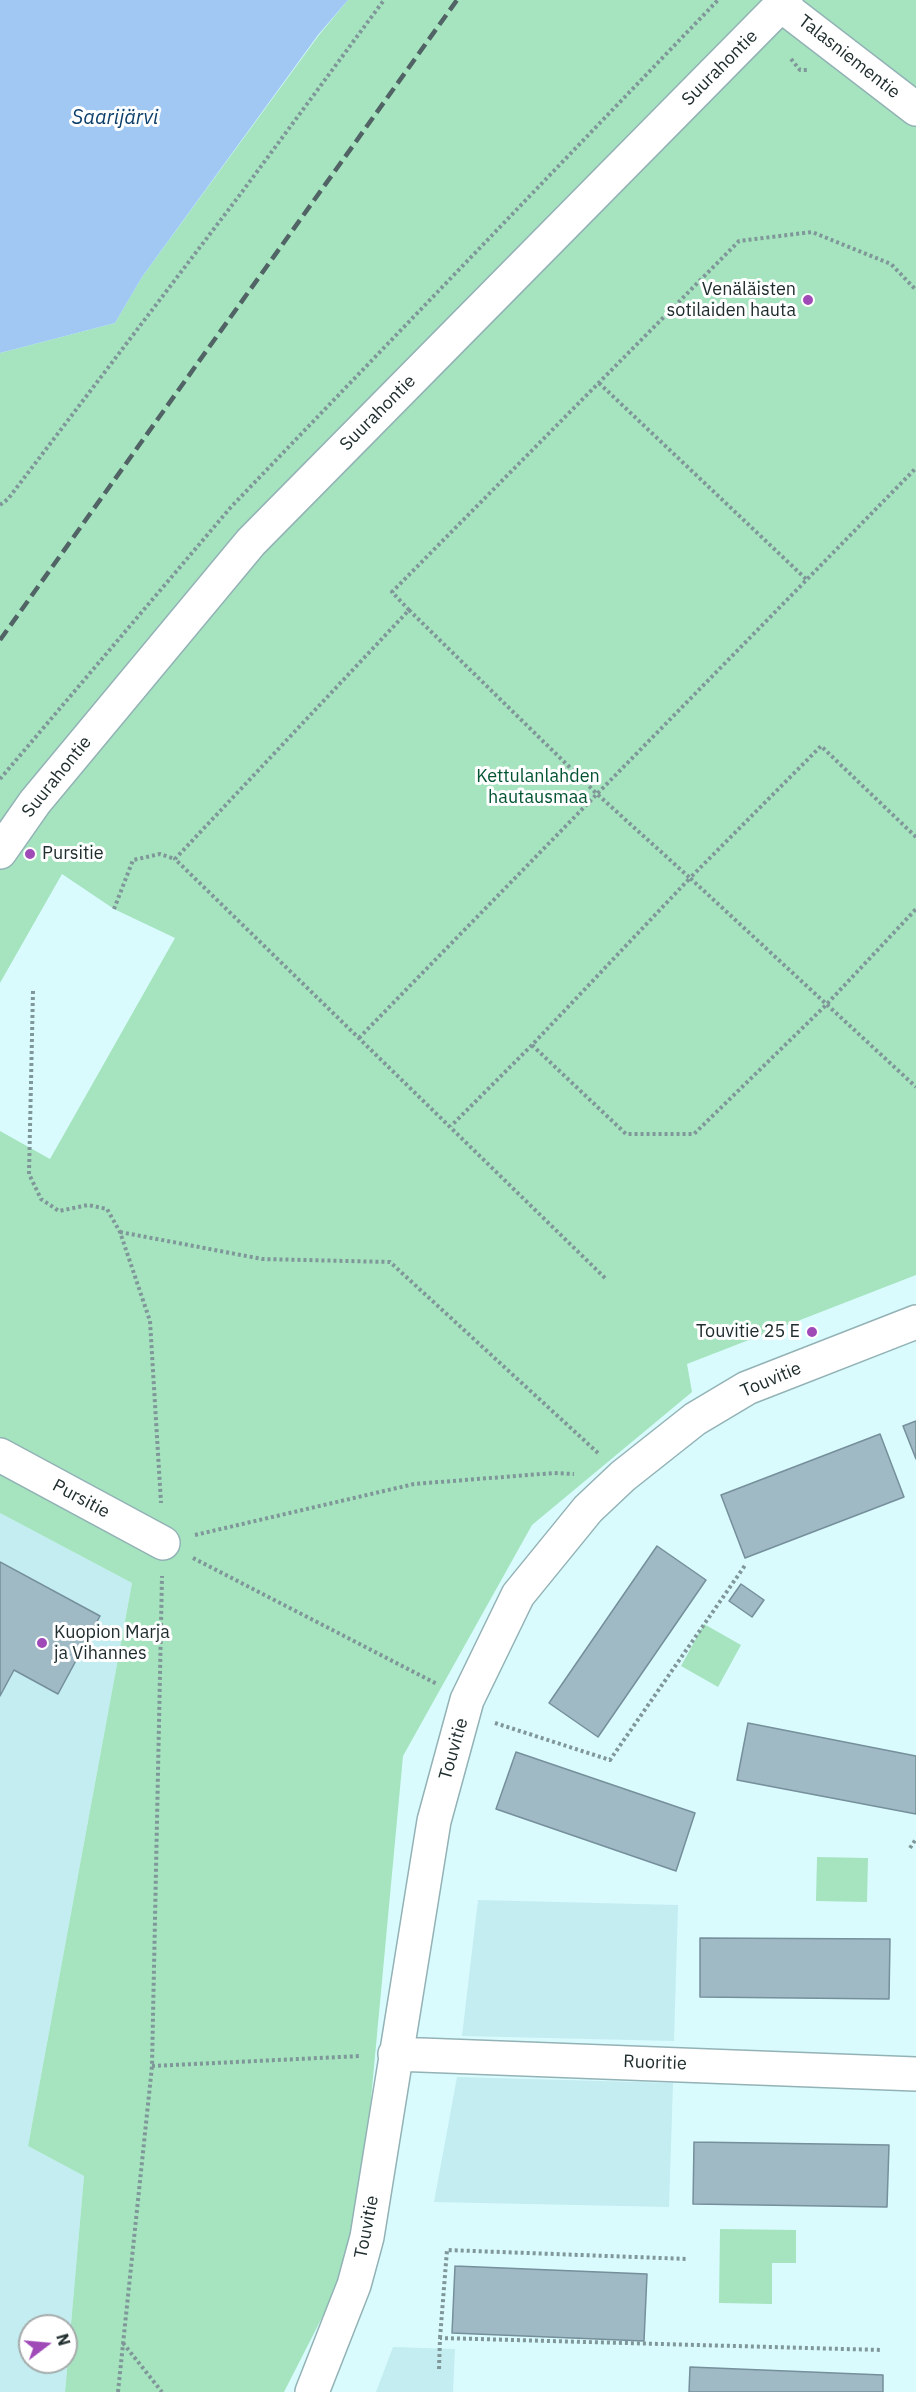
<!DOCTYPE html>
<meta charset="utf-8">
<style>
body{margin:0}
#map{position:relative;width:916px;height:2392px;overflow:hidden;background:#dafbfe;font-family:"IBM Plex Sans",sans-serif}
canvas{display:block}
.north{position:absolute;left:18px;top:2314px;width:60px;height:60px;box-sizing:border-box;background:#fff;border:2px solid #a6abab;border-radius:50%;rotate:74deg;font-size:16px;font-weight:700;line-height:24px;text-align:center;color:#202d2e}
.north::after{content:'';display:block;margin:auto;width:21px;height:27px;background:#a04ab8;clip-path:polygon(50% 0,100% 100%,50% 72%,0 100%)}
</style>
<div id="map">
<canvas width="916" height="2392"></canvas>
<div class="north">N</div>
</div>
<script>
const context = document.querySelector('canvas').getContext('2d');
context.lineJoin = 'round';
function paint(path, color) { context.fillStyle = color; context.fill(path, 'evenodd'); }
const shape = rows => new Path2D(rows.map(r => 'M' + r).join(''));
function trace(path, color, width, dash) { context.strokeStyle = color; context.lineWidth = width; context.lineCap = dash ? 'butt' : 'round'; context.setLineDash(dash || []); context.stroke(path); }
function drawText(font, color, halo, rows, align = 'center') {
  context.font = font + ' "IBM Plex Sans",sans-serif'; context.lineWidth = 6; context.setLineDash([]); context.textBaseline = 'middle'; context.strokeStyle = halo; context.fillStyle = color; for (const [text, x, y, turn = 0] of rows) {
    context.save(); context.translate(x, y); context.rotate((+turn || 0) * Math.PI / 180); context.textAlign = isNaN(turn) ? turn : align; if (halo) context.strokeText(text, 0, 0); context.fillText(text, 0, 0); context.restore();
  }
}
paint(shape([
 [0,1513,132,1583,28,2146,84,2176,65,2392,0,2392],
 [30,2326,66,2326,66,2362,30,2362],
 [478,1900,678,1905,674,2041,462,2036],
 [457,2077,673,2083,669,2207,434,2202],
 [393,2347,455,2349,453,2392,376,2392]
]), '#c3edf1');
paint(shape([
 [348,0,916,0,916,1275,687,1364,692,1392,532,1525,403,1756,357,2249,284,2392,65,2392,84,2176,28,2146,132,1583,0,1513,0,1131,50,1159,175,938,114,909,62,874,0,983,0,353,115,323,142,277,319,35],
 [704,1624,741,1645,718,1687,681,1666],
 [817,1857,868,1858,867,1902,816,1901],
 [720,2229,796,2230,796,2263,772,2263,772,2304,719,2303]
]), '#a5e4bf');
paint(shape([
 [0,0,348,0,318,35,142,277,115,323,0,353]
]), '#a0c8f3');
const building = shape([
 [916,1421,916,1459,903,1426,916,1421],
 [880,1434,904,1497,745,1558,721,1495,880,1434],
 [657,1546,706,1580,598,1737,549,1703,657,1546],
 [0,1562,100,1616,58,1694,14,1670,0,1696,0,1562],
 [741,1584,764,1600,752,1617,729,1601,741,1584],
 [748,1723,916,1756,916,1814,737,1780,748,1723],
 [516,1752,695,1813,676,1871,496,1809,516,1752],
 [700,1938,890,1939,889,1999,700,1997,700,1938],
 [694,2142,889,2145,887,2207,693,2204,694,2142],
 [455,2266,647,2274,644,2341,452,2333,455,2266],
 [690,2367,883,2375,883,2392,689,2392,690,2367]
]);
paint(building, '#9fb9c5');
trace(building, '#758f9b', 1.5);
const minor = shape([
 [782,6,916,109],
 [0,852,35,802,251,542,786,0],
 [0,1455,163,1543],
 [395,2054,916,2074],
 [312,2392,354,2285,367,2237,434,1821,467,1700,518,1595,588,1509,623,1476,695,1419,747,1388,916,1322]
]);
trace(minor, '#93b2b5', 36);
trace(shape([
 [791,59,800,70,808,70],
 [599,383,807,580],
 [0,505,8,499,242,192,384,0],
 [409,610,597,794,916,468],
 [0,779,231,507,718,0],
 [916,837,821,746,690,878,916,1087],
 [114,909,133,860,160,854,175,859],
 [33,991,29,1174,41,1199,59,1211,88,1205,107,1209,120,1232,150,1321,161,1503],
 [359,1038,597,794,690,878,532,1045,451,1126],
 [532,1045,626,1134,694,1134,826,1005,916,909],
 [120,1232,262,1259,390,1262,598,1453],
 [605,1278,175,859,409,610,392,592,739,241,812,232,891,264,916,290],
 [195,1535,414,1484,554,1473,574,1474],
 [193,1558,437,1684],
 [495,1723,610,1760,746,1564],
 [910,1848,916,1839],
 [152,2066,361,2056],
 [440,2338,447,2250,688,2259],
 [123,2343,162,2392],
 [439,2369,440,2338,882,2350],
 [118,2392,152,2066,162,1576]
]), '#809799', 4, [3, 3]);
trace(minor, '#fff', 33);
trace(shape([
 [0,640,457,0]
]), '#516365', 4.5, [12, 6]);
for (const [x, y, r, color] of [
 [808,300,6,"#a04ab8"],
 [30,854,6,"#a04ab8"],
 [812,1332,6,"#a04ab8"],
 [42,1643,6,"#a04ab8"]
]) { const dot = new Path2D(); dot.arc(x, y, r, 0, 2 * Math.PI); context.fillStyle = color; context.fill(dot); trace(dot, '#fff', 2); }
drawText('18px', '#202d2e', '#fff', [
 ["Talasniementie",849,57,38],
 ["Suurahontie",720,68,-45],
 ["Suurahontie",378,413,-45],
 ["Suurahontie",57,777,-51],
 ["Touvitie",771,1380,-23],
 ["Pursitie",81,1499,28],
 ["Touvitie",454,1749,-74],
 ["Ruoritie",655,2063,2],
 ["Touvitie",367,2227,-79]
]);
drawText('18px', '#202d2e', '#fff', [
 ["Venäläisten",796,290],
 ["sotilaiden hauta",796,311],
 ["Pursitie",42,854,"left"],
 ["Touvitie 25 E",800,1332],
 ["Kuopion Marja",54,1633,"left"],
 ["ja Vihannes",54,1654,"left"]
], 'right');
drawText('18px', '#005432', '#fff', [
 ["Kettulanlahden",538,777],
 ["hautausmaa",538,798]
]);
drawText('italic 20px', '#0b3e6a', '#fff', [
 ["Saarijärvi",115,118]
]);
</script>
